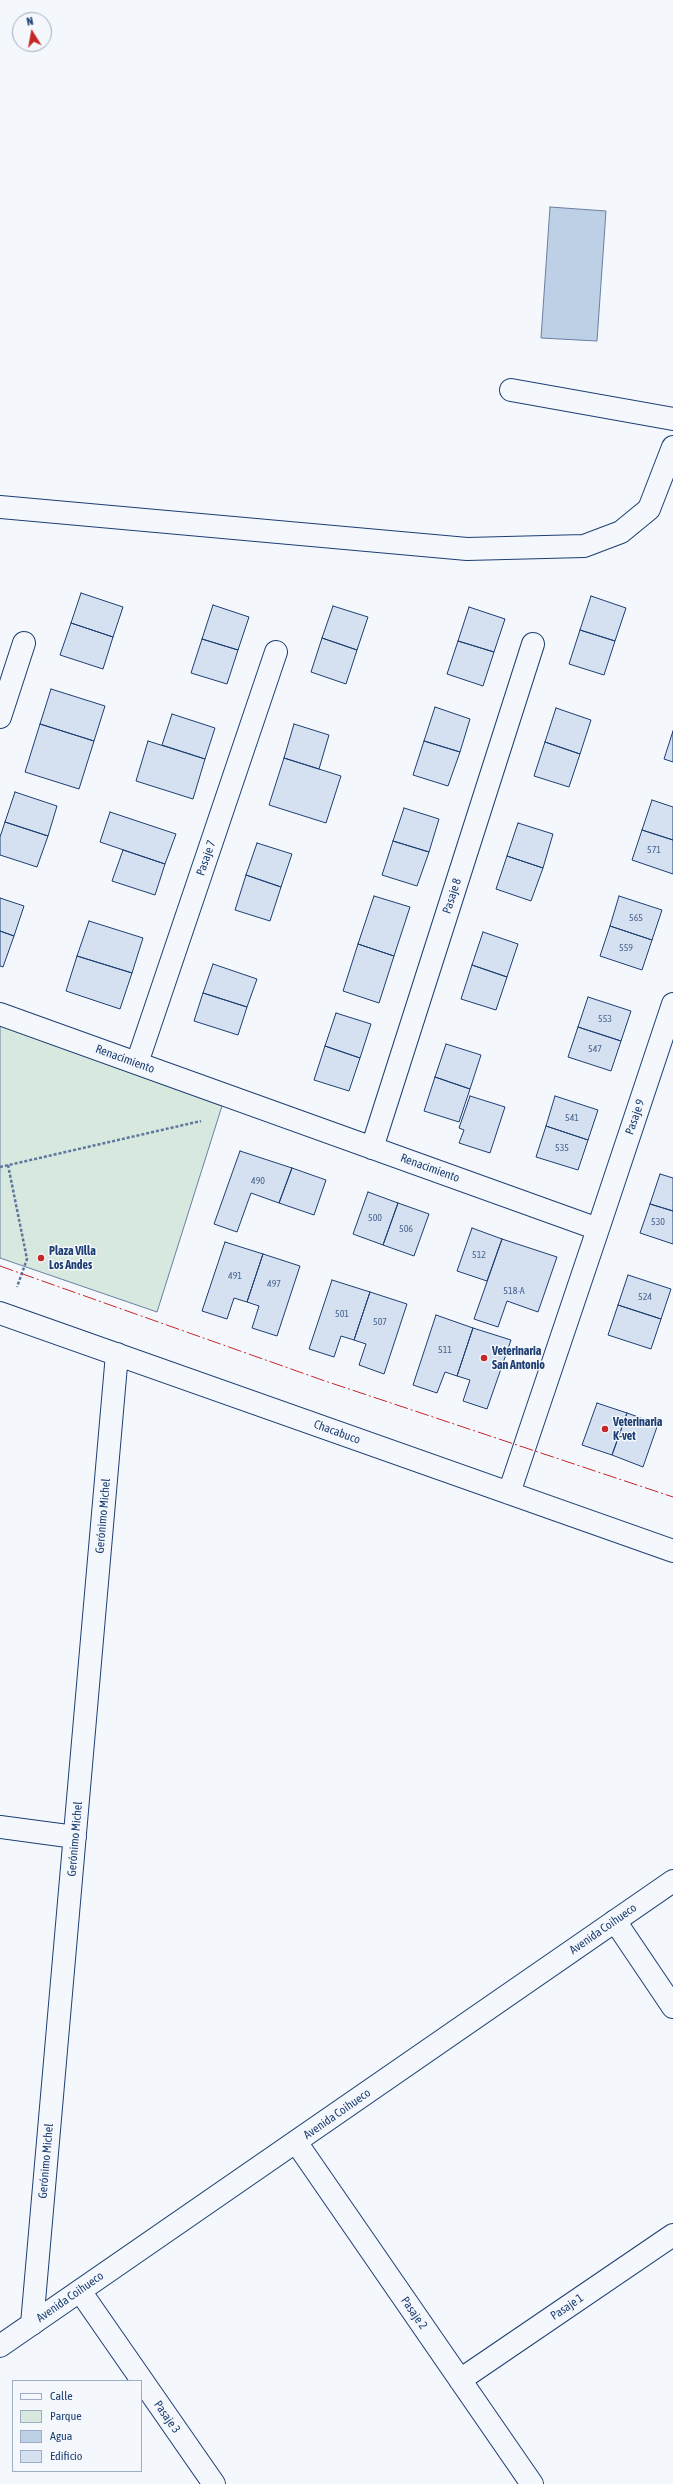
<!DOCTYPE html>
<meta charset="utf-8">
<style>
body{margin:0}
#map{position:relative;width:673px;height:2484px;overflow:hidden;background:#f4f7fb;font-family:"Asap Condensed",sans-serif}
canvas{display:block}
.legend{position:absolute;left:12px;top:2380px;width:130px;height:92px;box-sizing:border-box;background:#f4f7fb;border:1px solid #9eadc5;margin:0;padding:5px 7px;list-style:none;font-size:12px;color:#1d3f73}
.legend li{display:flex;align-items:center;gap:8px;height:20px}
.legend b{width:20px;border:1px solid #9eadc5}
.north{position:absolute;left:12px;top:12px;width:40px;height:40px;box-sizing:border-box;background:#f4f7fb;border:1px solid #9eadc5;border-radius:50%;rotate:349deg;font-size:11px;font-weight:700;line-height:16px;text-align:center;color:#1d3f73}
.north::after{content:'';display:block;margin:auto;width:14px;height:18px;background:#c62828;clip-path:polygon(50% 0,100% 100%,50% 72%,0 100%)}
</style>
<div id="map">
<canvas width="673" height="2484"></canvas>
<ul class="legend">
<li><b style="height:5px;background:#f4f7fb"></b>Calle</li>
<li><b style="height:11px;background:#d7e8df"></b>Parque</li>
<li><b style="height:11px;background:#bed0e5"></b>Agua</li>
<li><b style="height:11px;background:#d5e0f0"></b>Edificio</li>
</ul>
<div class="north">N</div>
</div>
<script>
const context = document.querySelector('canvas').getContext('2d');
context.lineJoin = 'round';
function paint(path, color) { context.fillStyle = color; context.fill(path, 'evenodd'); }
const shape = rows => new Path2D(rows.map(r => 'M' + r).join(''));
function trace(path, color, width, dash) { context.strokeStyle = color; context.lineWidth = width; context.lineCap = dash ? 'butt' : 'round'; context.setLineDash(dash || []); context.stroke(path); }
function drawText(font, color, halo, rows, align = 'center') {
  context.font = font + ' "Asap Condensed",sans-serif'; context.lineWidth = 3; context.setLineDash([]); context.textBaseline = 'middle'; context.strokeStyle = halo; context.fillStyle = color; for (const [text, x, y, turn = 0] of rows) {
    context.save(); context.translate(x, y); context.rotate((+turn || 0) * Math.PI / 180); context.textAlign = isNaN(turn) ? turn : align; if (halo) context.strokeText(text, 0, 0); context.fillText(text, 0, 0); context.restore();
  }
}
const green = shape([
 [0,1026,222,1106,157,1312,0,1258,0,1026]
]);
paint(green, '#d7e8df');
trace(green, '#687fa3', 1);
const water = shape([
 [550,207,606,211,597,341,541,338,550,207]
]);
paint(water, '#bed0e5');
trace(water, '#687fa3', 1);
const building = shape([
 [81,593,123,607,113,637,71,623,81,593],
 [591,596,626,608,615,641,580,630,591,596],
 [213,605,249,617,238,650,202,639,213,605],
 [333,606,368,617,357,650,322,638,333,606],
 [469,607,505,619,494,652,458,641,469,607],
 [71,623,113,637,103,669,60,655,71,623],
 [580,630,615,641,604,675,569,664,580,630],
 [322,638,357,650,346,684,311,672,322,638],
 [202,639,238,650,227,684,191,673,202,639],
 [458,641,494,652,483,686,447,674,458,641],
 [51,689,105,706,94,741,40,724,51,689],
 [435,707,470,719,460,752,424,741,435,707],
 [556,708,591,720,580,754,545,742,556,708],
 [172,714,215,728,205,759,162,745,172,714],
 [40,724,94,741,79,789,25,772,40,724],
 [294,724,329,735,319,769,284,758,294,724],
 [673,731,673,762,664,759,673,731],
 [148,741,205,759,193,799,136,781,148,741],
 [424,741,460,752,448,786,413,775,424,741],
 [545,742,580,754,569,787,534,776,545,742],
 [284,758,341,776,326,823,269,805,284,758],
 [15,792,57,806,48,836,5,822,15,792],
 [652,800,673,807,673,840,642,830,652,800],
 [404,808,439,819,429,852,393,841,404,808],
 [110,812,176,834,165,864,100,842,110,812],
 [5,822,48,836,37,867,0,855,0,837,5,822],
 [518,823,553,834,543,868,507,856,518,823],
 [642,830,673,840,673,874,632,860,642,830],
 [393,841,429,852,417,886,382,875,393,841],
 [257,843,292,854,281,887,246,875,257,843],
 [123,850,165,864,155,895,112,881,123,850],
 [507,856,543,868,531,901,496,889,507,856],
 [246,875,281,887,270,921,235,910,246,875],
 [374,896,410,907,394,956,358,944,374,896],
 [619,896,662,910,652,940,610,926,619,896],
 [0,898,24,906,14,936,0,931,0,898],
 [89,921,143,938,132,973,77,956,89,921],
 [610,926,652,940,642,970,600,956,610,926],
 [0,931,14,936,3,967,0,966,0,931],
 [483,932,518,944,507,977,472,965,483,932],
 [358,944,394,956,379,1003,343,991,358,944],
 [77,956,132,973,120,1009,66,991,77,956],
 [213,964,257,979,247,1007,203,993,213,964],
 [472,965,507,977,496,1010,461,999,472,965],
 [203,993,247,1007,238,1035,194,1021,203,993],
 [588,997,631,1011,621,1041,578,1027,588,997],
 [336,1013,371,1024,360,1058,325,1046,336,1013],
 [578,1027,621,1041,611,1071,568,1057,578,1027],
 [446,1044,481,1055,470,1089,435,1077,446,1044],
 [325,1046,360,1058,349,1091,314,1080,325,1046],
 [435,1077,470,1089,459,1122,424,1111,435,1077],
 [470,1096,505,1107,490,1153,459,1143,464,1130,459,1128,470,1096],
 [555,1096,598,1110,588,1140,546,1126,555,1096],
 [546,1126,588,1140,578,1170,536,1157,546,1126],
 [240,1151,292,1168,279,1203,251,1193,237,1232,214,1224,240,1151],
 [292,1168,326,1180,314,1215,279,1203,292,1168],
 [660,1174,673,1178,673,1211,650,1204,660,1174],
 [368,1192,398,1203,383,1245,353,1234,368,1192],
 [398,1203,429,1214,414,1256,383,1245,398,1203],
 [650,1204,673,1211,673,1244,640,1233,650,1204],
 [472,1228,502,1239,487,1281,457,1271,472,1228],
 [502,1239,557,1257,538,1312,507,1301,498,1327,474,1319,502,1239],
 [225,1242,263,1254,247,1302,234,1298,227,1319,202,1311,225,1242],
 [263,1254,300,1266,277,1336,252,1328,259,1306,247,1302,263,1254],
 [628,1275,671,1289,661,1319,618,1305,628,1275],
 [332,1280,370,1292,354,1340,341,1336,334,1357,309,1349,332,1280],
 [370,1292,407,1304,384,1374,359,1365,366,1344,354,1340,370,1292],
 [618,1305,661,1319,651,1349,608,1335,618,1305],
 [436,1315,473,1328,457,1376,445,1372,437,1393,413,1385,436,1315],
 [473,1328,511,1340,487,1409,463,1401,470,1380,457,1376,473,1328],
 [597,1403,627,1413,612,1455,582,1445,597,1403],
 [627,1413,658,1424,643,1467,612,1455,627,1413]
]);
paint(building, '#d5e0f0');
trace(building, '#1d3f73', 1);
const minor = shape([
 [511,390,673,419],
 [0,507,467,549,584,546,621,532,649,509,673,447],
 [0,717,24,643],
 [0,1014,598,1229,509,1493],
 [137,1063,276,652],
 [372,1148,533,644],
 [598,1229,673,1004],
 [0,1313,673,1551],
 [0,1827,75,1837],
 [615,1921,673,2007],
 [296,2142,532,2484],
 [80,2291,214,2484],
 [32,2324,117,1354],
 [460,2380,673,2235]
]);
const major = shape([
 [0,2346,673,1881]
]);
trace(minor, '#1d3f73', 24);
trace(major, '#1d3f73', 24);
trace(shape([
 [8,1165,27,1259,17,1287],
 [0,1167,201,1121]
]), '#5e769c', 2.5, [3, 2]);
trace(minor, '#f4f7fb', 22);
trace(major, '#f4f7fb', 22);
trace(shape([
 [0,1266,325,1381,673,1497]
]), '#c62828', 1, [14, 3, 2, 3]);
for (const [x, y, r, color] of [
 [41,1258,4,"#c62828"],
 [484,1358,4,"#c62828"],
 [605,1429,4,"#c62828"]
]) { const dot = new Path2D(); dot.arc(x, y, r, 0, 2 * Math.PI); context.fillStyle = color; context.fill(dot); trace(dot, '#f4f7fb', 1.5); }
drawText('10px', '#4b6792', null, [
 ["571",654,850],
 ["565",636,918],
 ["559",626,948],
 ["553",605,1019],
 ["547",595,1049],
 ["541",572,1118],
 ["535",562,1148],
 ["490",258,1181],
 ["500",375,1218],
 ["530",658,1222],
 ["506",406,1229],
 ["512",479,1255],
 ["491",235,1276],
 ["497",274,1284],
 ["518-A",514,1291],
 ["524",645,1297],
 ["501",342,1314],
 ["507",380,1322],
 ["511",445,1350]
]);
drawText('12px', '#1d3f73', '#f4f7fb', [
 ["Pasaje 7",206,858,-71],
 ["Pasaje 8",452,896,-72],
 ["Renacimiento",125,1059,20],
 ["Pasaje 9",635,1117,-71],
 ["Renacimiento",430,1168,20],
 ["Chacabuco",337,1432,20],
 ["Gerónimo Michel",103,1516,-85],
 ["Gerónimo Michel",75,1839,-85],
 ["Avenida Coihueco",603,1929,-35],
 ["Avenida Coihueco",337,2114,-35],
 ["Gerónimo Michel",46,2161,-85],
 ["Avenida Coihueco",70,2297,-35],
 ["Pasaje 1",567,2307,-34],
 ["Pasaje 2",414,2313,55],
 ["Pasaje 3",167,2417,55]
]);
drawText('bold 12px', '#1d3f73', '#f4f7fb', [
 ["Plaza Villa",49,1251],
 ["Los Andes",49,1265],
 ["Veterinaria",492,1351],
 ["San Antonio",492,1365],
 ["Veterinaria",613,1422],
 ["K-vet",613,1436]
], 'left');
</script>
